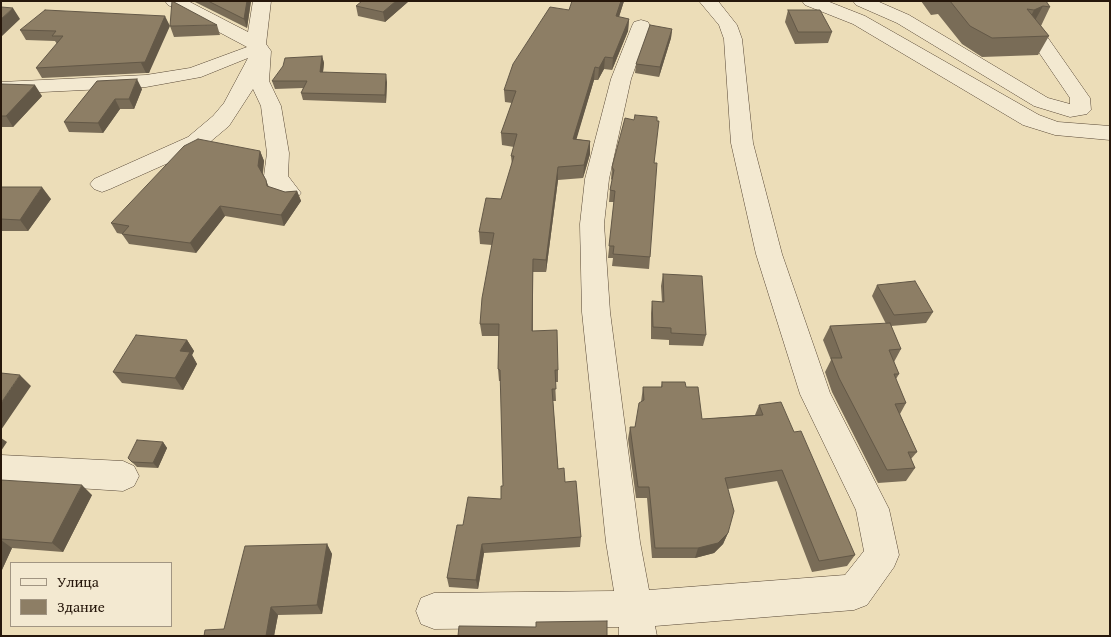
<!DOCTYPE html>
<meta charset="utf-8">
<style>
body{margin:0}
#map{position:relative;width:1111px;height:637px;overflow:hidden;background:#ecddb8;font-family:"Gentium Book Plus",serif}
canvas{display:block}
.frame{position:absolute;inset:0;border:2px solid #26170b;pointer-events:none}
.legend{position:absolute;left:10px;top:562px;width:162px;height:65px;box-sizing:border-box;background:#f3e9d1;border:1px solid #a19582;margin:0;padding:6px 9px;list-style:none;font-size:15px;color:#26170b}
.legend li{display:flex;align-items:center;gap:10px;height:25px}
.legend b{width:25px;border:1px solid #a19582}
</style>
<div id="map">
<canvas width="1111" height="637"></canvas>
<div class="frame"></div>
<ul class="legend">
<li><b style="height:6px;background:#f3e9d1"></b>Улица</li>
<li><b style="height:14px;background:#8d7e65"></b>Здание</li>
</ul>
</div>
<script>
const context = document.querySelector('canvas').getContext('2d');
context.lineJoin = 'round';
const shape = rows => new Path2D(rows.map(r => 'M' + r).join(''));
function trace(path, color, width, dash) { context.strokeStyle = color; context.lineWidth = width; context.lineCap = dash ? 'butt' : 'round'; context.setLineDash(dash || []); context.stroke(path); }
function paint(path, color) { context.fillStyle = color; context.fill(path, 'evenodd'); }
const minor = shape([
 [165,1,188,1,248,32,253,1,271,1,266,44,271,51,269,81,281,106,289,153,288,176,301,193,297,198,289,201,281,198,268,186,264,176,267,153,261,106,253,89,229,126,204,147,110,189,102,192,94,189,90,184,94,179,188,137,213,116,224,103,248,58,201,77,146,87,1,94,1,82,146,75,190,68,247,47,168,5,165,1],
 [699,1,718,1,737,25,742,39,753,143,782,254,830,393,889,509,899,555,894,567,867,605,854,610,655,626,657,636,619,636,619,627,434,629,421,624,416,611,421,598,434,593,614,591,606,542,582,312,580,224,585,179,611,79,632,26,634,22,641,20,648,22,650,26,631,79,609,179,604,224,610,312,640,542,649,590,845,575,864,551,856,510,800,394,756,254,731,143,724,39,719,25,699,1],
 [802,1,827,1,865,16,1039,115,1058,122,1110,126,1110,140,1055,135,1023,125,853,24,805,5,802,1],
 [853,1,877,1,909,15,1048,98,1070,104,1070,98,1025,32,1027,28,1034,26,1041,28,1090,98,1091,110,1087,114,1070,117,1034,106,897,23,856,5,853,1],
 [1,455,123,461,134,466,139,476,134,486,123,491,1,483,1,455]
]);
trace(minor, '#584836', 1);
paint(minor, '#f3e9d1');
paint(shape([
 [193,1,251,1,247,28],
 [409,1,385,22,358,16,356,6],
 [624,1,619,17,629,19,628,31,612,70,604,69,598,80,594,80,576,139,590,141,590,154,583,178,558,180,546,272,533,272,533,331,558,370,558,382,555,382,556,401,553,401,558,469,565,482,581,537,580,547,484,553,478,589,449,587,447,578,463,525,501,499,503,486,501,381,499,381,498,369,499,336,482,336,480,324,492,245,480,244,479,232,501,199,512,165,511,156,514,147,502,145,501,133,512,103,505,102,504,90,569,10],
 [921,1,1046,1,1050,7,1041,26,1049,36,1038,55,982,57,962,44,938,14,931,15],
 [788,10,832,32,828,43,795,44,785,22],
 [165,16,149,73,146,73,42,78,36,68,57,44,55,41,26,40,20,30],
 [217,25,220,35,174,37,170,26],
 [672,29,671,38,659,77,635,73,636,64],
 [322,56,324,63,323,72,387,82,386,103,303,100,301,93,303,88,275,89,272,81],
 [97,81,142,89,134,109,120,109,103,133,69,132,64,122],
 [1,84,42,96,13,127,1,127],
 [657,117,654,163,650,257,649,269,612,266,613,258,608,258,614,202,609,202,610,190,612,180,611,179,612,167,634,120],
 [260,151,264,161,263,174,269,187,285,192,297,191,301,201,284,226,225,216,196,253,129,244,122,234,117,233,111,223],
 [1,187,51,199,28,231,1,231],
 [663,274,706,335,703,346,669,345,669,340,651,339,651,313,652,301,662,302,661,286],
 [877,285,933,312,926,323,891,326,901,349,894,362,899,374,896,379,906,403,900,414,917,452,911,459,915,468,906,481,878,483,832,392,825,372,831,360,823,340,830,326,886,324,872,296],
 [187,340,194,351,192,355,197,364,183,390,122,383,113,372],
 [662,382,686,387,702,419,755,415,759,405,794,432,855,555,847,566,812,572,777,481,728,489,728,533,723,544,714,553,695,558,652,558,647,498,636,498,628,439,630,427,635,427,641,402,643,387,661,387],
 [163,442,167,448,158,468,137,467,128,458],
 [1,480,92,495,63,552,12,548,1,572],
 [327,544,332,554,322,614,278,615,274,636,204,636,224,629]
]), '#796c57');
paint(shape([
 [247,1,251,1,247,28,244,19],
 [396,1,409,1,385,22,383,12],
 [621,1,624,1,615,29,616,16],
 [1043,6,1033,24,1025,28,1034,10],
 [13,8,20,19,1,37,1,19],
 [165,16,170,26,149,73,146,73,141,63],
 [629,19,628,31,612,70,613,58],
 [672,29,671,38,659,77,660,67],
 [322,56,324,63,322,80,320,72],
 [605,57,604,69,598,80,599,68],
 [595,67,594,80,573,151,573,139],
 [386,74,387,82,386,103,385,95],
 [137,79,142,89,134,109,129,99],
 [35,85,42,96,13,127,6,116],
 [115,99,120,109,103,133,98,123],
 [590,141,590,154,583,178,584,165],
 [260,151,264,161,262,177,258,166],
 [558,167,558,180,546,272,546,260],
 [42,187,51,199,28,231,20,220],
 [297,191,301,201,284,226,281,215],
 [220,206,225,216,196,253,190,243],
 [187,340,194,351,192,355,197,364,183,390,175,378,180,351],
 [20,375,31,386,1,430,1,403],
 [1,438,7,442,1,451],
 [163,442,167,448,158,468,153,463],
 [82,485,92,495,63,552,52,543],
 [728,533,723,544,714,553,695,558,698,548],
 [1,540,12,548,1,572],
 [327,544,332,554,322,614,317,605],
 [482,544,484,553,478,589,476,580],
 [271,607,278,615,274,636,266,636]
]), '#635847');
const building = shape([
 [172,1,217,25,170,26,172,1],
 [208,1,247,1,244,19,208,1],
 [362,1,396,1,383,12,356,6,362,1],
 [572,1,621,1,616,16,629,19,613,58,605,57,599,68,595,67,573,139,590,141,584,165,558,167,546,260,533,259,532,331,557,330,558,370,555,370,556,389,552,389,558,469,564,468,565,482,576,481,581,537,482,544,476,580,447,578,457,525,463,525,468,497,501,499,501,486,503,486,500,370,498,369,499,324,480,324,482,298,494,233,479,232,486,198,501,199,514,156,511,156,517,134,501,133,516,91,504,90,513,64,550,7,569,10,572,1],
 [950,1,1046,1,1050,7,1043,6,1034,10,1027,9,1049,36,992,38,970,26,950,1],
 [1,7,13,8,1,19,1,7],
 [45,10,165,16,145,62,36,68,63,36,52,36,56,31,20,30,45,10],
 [788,10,820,10,832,32,798,32,788,10],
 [650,25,672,29,660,67,636,64,650,25],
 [322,56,320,72,386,74,385,95,301,93,307,81,272,81,283,66,285,58,322,56],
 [137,79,129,99,115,99,98,123,64,122,97,81,137,79],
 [1,84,35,85,6,116,1,116,1,84],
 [635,115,657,117,657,121,659,121,654,163,657,163,650,257,613,254,614,246,609,246,615,191,610,190,614,170,612,167,625,118,634,120,635,115],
 [198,139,260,151,258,166,266,180,267,186,285,192,297,191,281,215,220,206,190,243,122,234,129,226,111,223,184,146,198,139],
 [1,187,42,187,20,220,1,219,1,187],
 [663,274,702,276,706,335,671,333,671,328,653,327,652,301,664,302,663,274],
 [915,281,933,312,894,315,877,285,915,281],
 [890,323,901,349,889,350,899,374,894,374,906,403,895,404,917,452,908,452,915,468,887,470,839,378,831,358,842,358,830,326,890,323],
 [136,335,187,340,180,351,190,352,175,378,113,372,136,335],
 [1,373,20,375,1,403,1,373],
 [662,382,685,382,686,387,698,387,702,419,763,415,759,405,781,402,794,432,801,431,855,555,819,561,782,470,725,478,734,511,728,533,718,543,698,548,655,548,649,487,638,487,630,427,635,427,639,403,644,400,643,387,662,387,662,382],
 [137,440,163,442,153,463,132,462,128,458,137,440],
 [1,480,82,485,52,543,1,539,1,480],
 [327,544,317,605,271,607,266,636,204,636,205,630,224,629,245,546,327,544],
 [607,621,607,636,458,636,459,626,536,627,536,622,607,621]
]);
paint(building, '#8d7e65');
trace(building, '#635847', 1);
</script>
